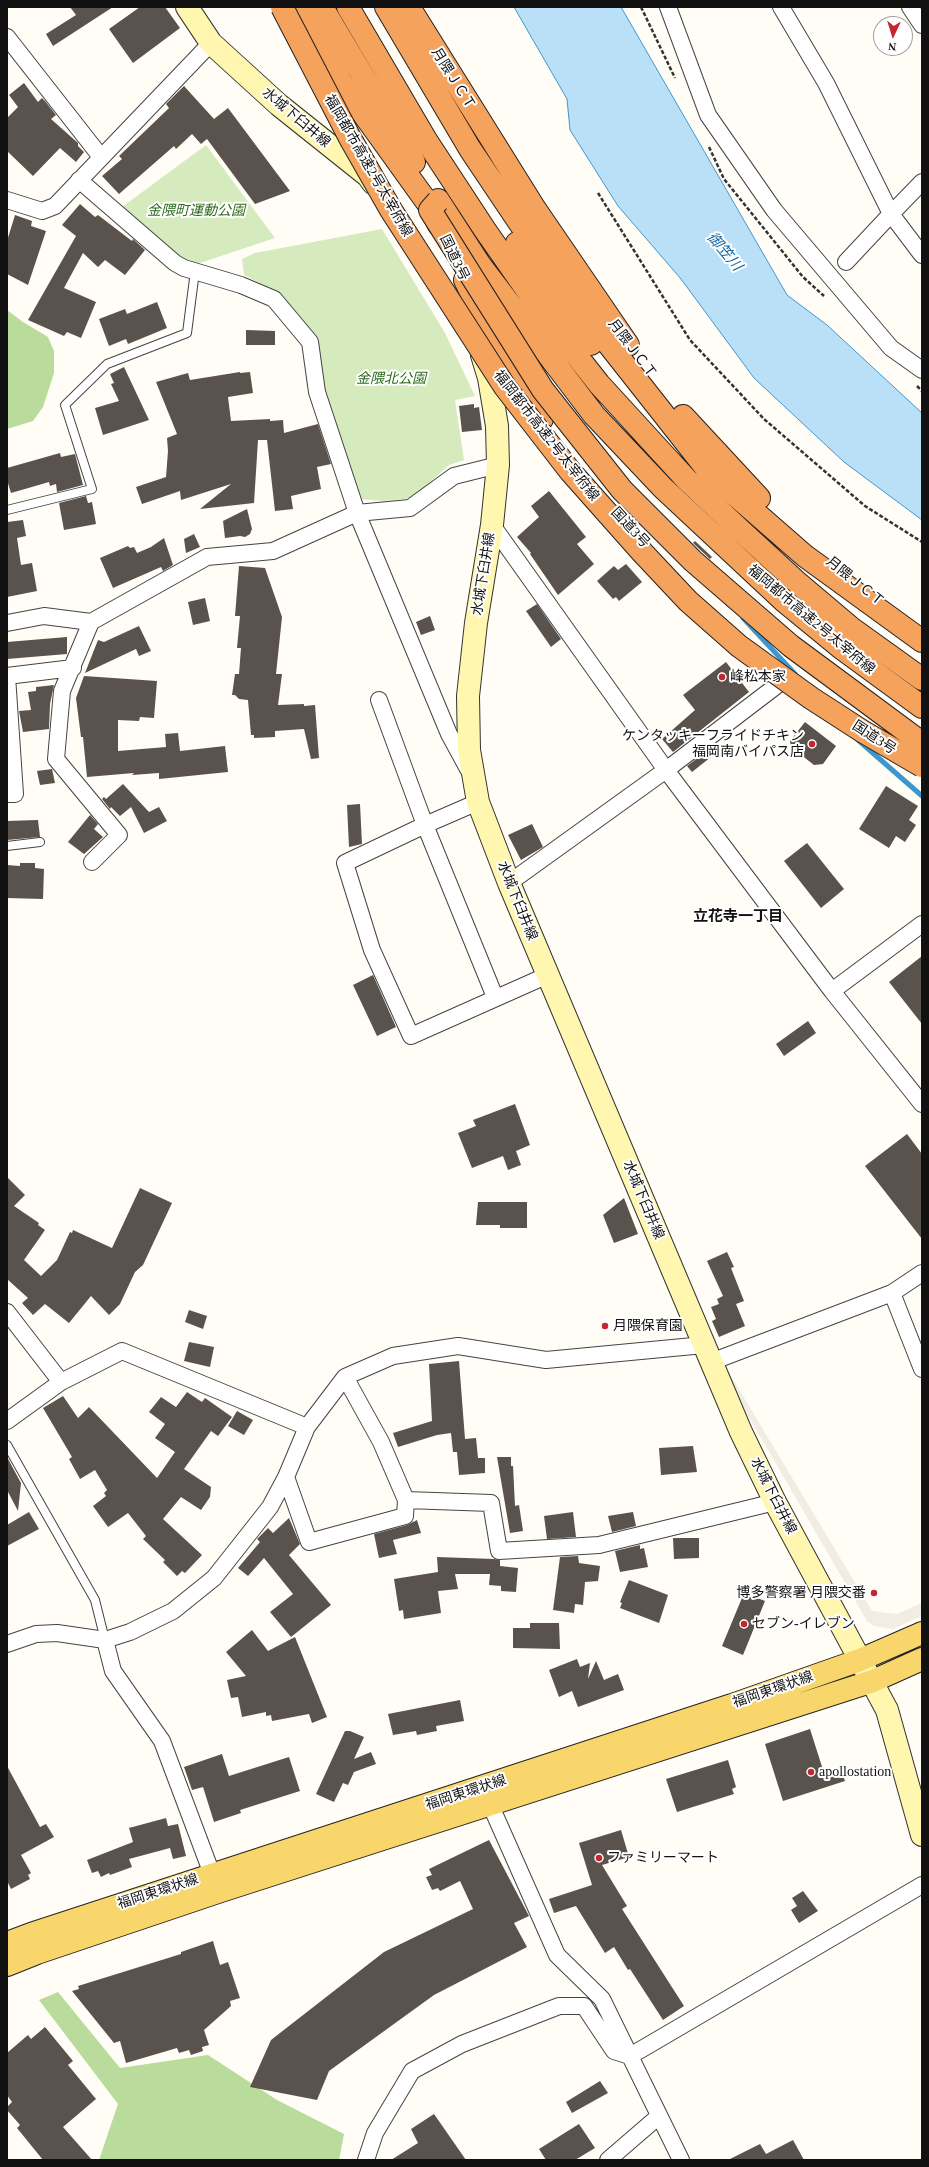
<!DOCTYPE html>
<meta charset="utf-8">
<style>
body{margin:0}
#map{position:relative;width:929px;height:2167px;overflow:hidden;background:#fffdf5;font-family:"Times New Roman",serif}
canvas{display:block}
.frame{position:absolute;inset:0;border:8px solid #111;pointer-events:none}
.north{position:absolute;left:873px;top:16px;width:40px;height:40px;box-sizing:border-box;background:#fff;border:1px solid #a0a0a0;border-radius:50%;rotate:184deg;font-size:11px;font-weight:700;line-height:16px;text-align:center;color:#111}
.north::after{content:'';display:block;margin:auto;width:14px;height:18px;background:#c4262e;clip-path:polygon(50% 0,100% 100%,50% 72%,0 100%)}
</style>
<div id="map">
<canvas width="929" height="2167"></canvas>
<div class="frame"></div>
<div class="north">N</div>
</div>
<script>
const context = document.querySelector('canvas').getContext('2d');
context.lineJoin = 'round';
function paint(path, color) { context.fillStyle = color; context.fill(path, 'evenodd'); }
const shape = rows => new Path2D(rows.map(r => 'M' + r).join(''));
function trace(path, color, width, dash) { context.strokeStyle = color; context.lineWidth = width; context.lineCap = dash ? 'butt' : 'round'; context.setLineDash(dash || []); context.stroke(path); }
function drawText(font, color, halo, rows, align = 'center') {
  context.font = font + ' "Times New Roman","Noto Sans JP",serif'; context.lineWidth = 4; context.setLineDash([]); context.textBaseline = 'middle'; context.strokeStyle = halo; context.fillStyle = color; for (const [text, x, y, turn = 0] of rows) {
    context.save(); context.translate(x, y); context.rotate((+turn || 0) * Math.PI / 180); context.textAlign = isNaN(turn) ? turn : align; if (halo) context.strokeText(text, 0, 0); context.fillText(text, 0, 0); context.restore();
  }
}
paint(shape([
 [206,145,275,238,197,264,171,251,122,207],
 [382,229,445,333,475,396,455,400,464,460,449,465,416,495,405,499,384,501,359,499,325,395,277,292,244,275,242,259,255,253]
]), '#d5ebbd');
paint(shape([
 [7,310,23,322,48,337,54,351,54,373,43,407,33,421,7,429],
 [58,1992,120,2068,208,2055,277,2100,344,2134,339,2160,99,2160,118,2104,39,2000]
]), '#b9dc9c');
paint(shape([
 [725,1366,872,1611,897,1614,922,1603,922,1616,893,1629,874,1626,867,1621,735,1393]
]), '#f1ede2');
const water = shape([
 [514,7,621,7,787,295,827,325,922,413,922,520,844,462,754,378,681,279,618,206,570,130,567,99,514,7]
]);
paint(water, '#b9e0f7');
trace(water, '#3f96cf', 1);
trace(shape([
 [743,618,796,675],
 [858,740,922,796]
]), '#3f96cf', 5);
paint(shape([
 [70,7,113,7,53,46,46,34,76,15],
 [140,7,165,7,180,28,133,63,109,29],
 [24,83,38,102,42,98,45,101,56,115,51,119,78,143,78,146,84,152,76,162,60,148,33,176,7,151,7,118,18,107,9,95],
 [184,86,214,119,228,108,290,191,255,204,207,139,201,144,192,134,176,149,174,146,119,194,102,176,122,159,119,156,169,108,166,104],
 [80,204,95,217,98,215,132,241,133,239,145,250,125,275,105,260,98,267,83,253,64,288,96,302,81,338,67,332,64,336,28,320,76,236,62,225],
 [15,215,32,221,31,226,46,231,28,285,7,274,7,241],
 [157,302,167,328,128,344,126,339,109,346,99,319,125,309,127,314],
 [246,330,275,331,275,345,246,345],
 [124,367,149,420,103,435,95,408,119,401,111,384,114,383,110,374],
 [240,372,240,373,250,372,253,393,228,397,231,421,270,419,270,421,283,420,284,433,318,424,331,464,317,467,321,489,291,496,293,509,275,511,267,440,258,440,254,503,200,509,231,484,181,500,180,491,142,504,136,487,166,477,168,451,167,438,177,434,156,382,188,373,190,380],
 [474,404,474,408,479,407,482,430,462,432,459,406],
 [60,453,61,457,75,454,83,485,57,492,56,484,50,486,49,482,11,493,7,480,7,468],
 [549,491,586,537,577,544,594,564,558,595,530,554,531,553,517,537,539,517,531,506],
 [86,496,88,503,92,502,96,524,64,530,59,503],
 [247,509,252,529,250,534,245,537,240,536,225,538,223,521],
 [23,520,26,536,17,538,21,565,32,563,37,591,7,597,7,522],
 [194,534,200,547,186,553,184,539],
 [164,538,173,565,163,571,161,567,113,588,100,558,128,546,130,548,134,547,137,553,151,547],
 [695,541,712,557,710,559,693,543],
 [626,564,642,582,619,601,616,597,613,599,597,581,614,566,618,570],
 [239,566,265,568,282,617,276,674,282,674,278,705,304,704,304,706,315,705,319,758,311,759,304,729,275,731,275,737,254,738,254,735,251,735,248,700,239,699,235,695,232,695,235,674,239,674,241,648,237,648,240,616,235,616],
 [205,598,210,621,193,625,188,602],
 [537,604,561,639,551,647,526,611],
 [430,616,435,630,421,635,416,622],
 [139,626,151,651,139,656,136,649,85,673,98,640,104,642],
 [67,637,67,654,7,659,7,642],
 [726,662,749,692,673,752,662,739,695,710,683,695],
 [84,676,157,681,154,718,140,717,139,721,118,720,118,751,166,747,165,734,178,733,180,751,225,746,228,772,159,779,159,773,132,775,134,773,87,777,83,737,81,737,76,698],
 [54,685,50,704,49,729,23,732,19,711,31,710,28,692,36,691,36,687],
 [805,722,836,746,823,764,814,765,791,747,790,741],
 [712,747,716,753,692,772,687,766],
 [52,769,55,783,40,785,37,771],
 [123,784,149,812,159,807,167,821,144,833,131,807,120,816,111,807,110,809,102,799,104,797,106,799],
 [886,786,918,806,909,820,916,825,905,842,896,836,889,848,859,829],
 [360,804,362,844,349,847,347,805],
 [90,815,98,824,94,829,103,837,84,854,68,842],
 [38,820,40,837,7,840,7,821],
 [532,824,543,847,521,860,508,835],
 [807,843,844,889,821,908,784,861],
 [20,863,35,863,35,868,44,869,43,899,7,898,7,865,20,866],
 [922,956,922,1024,889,982],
 [373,975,396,1027,377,1036,353,985],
 [808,1021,816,1033,784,1056,776,1044],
 [515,1104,530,1145,516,1151,521,1165,508,1170,503,1156,472,1168,458,1133,476,1126,473,1120],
 [907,1134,922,1154,922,1239,865,1166],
 [7,1177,25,1195,14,1206,39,1223,38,1225,45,1230,24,1260,41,1276,57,1260,70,1232,72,1233,73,1230,112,1248,140,1188,172,1203,143,1265,135,1272,120,1304,109,1315,91,1296,69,1323,45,1304,33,1315,22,1303,28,1298,7,1279],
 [624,1198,638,1234,614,1243,603,1215],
 [478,1202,527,1202,527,1228,500,1228,500,1225,476,1225],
 [727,1252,734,1267,731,1268,744,1301,736,1304,745,1326,719,1337,712,1321,716,1319,711,1307,719,1304,717,1299,723,1296,707,1261],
 [189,1310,207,1316,203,1329,185,1322],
 [189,1342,214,1347,210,1367,184,1361],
 [459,1361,465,1439,476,1438,478,1458,485,1458,485,1473,459,1475,457,1452,453,1452,451,1433,437,1435,398,1447,393,1433,432,1421,429,1364],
 [187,1392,202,1402,205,1398,232,1417,218,1436,211,1431,184,1469,211,1487,210,1497,201,1510,181,1497,163,1519,202,1555,185,1573,182,1571,177,1576,163,1562,165,1560,143,1539,146,1536,128,1513,108,1527,93,1506,106,1496,104,1493,107,1490,95,1470,80,1479,69,1459,72,1457,43,1408,63,1396,78,1418,89,1407,157,1478,175,1452,155,1438,165,1424,149,1412,161,1397,176,1407],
 [237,1411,253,1420,244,1435,228,1426],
 [693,1446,697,1472,661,1475,659,1448],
 [7,1457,21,1483,18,1511,7,1490],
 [497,1457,511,1457,511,1466,513,1466,515,1506,519,1505,523,1531,510,1533],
 [29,1512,39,1529,7,1546,7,1525],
 [573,1512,576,1537,547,1539,544,1516],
 [633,1512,636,1526,612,1532,608,1516],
 [289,1518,300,1544,289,1555,331,1605,291,1637,270,1612,293,1594,264,1558,248,1576,238,1568,260,1542,257,1539,268,1528,273,1533],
 [417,1520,421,1533,393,1540,397,1554,379,1558,374,1534,407,1525],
 [673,1538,699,1538,699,1558,674,1559],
 [640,1545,640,1549,644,1548,648,1567,620,1572,615,1551],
 [578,1556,579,1563,600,1566,598,1581,585,1582,583,1605,575,1604,574,1613,553,1610,560,1557],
 [437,1557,494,1559,500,1560,500,1566,518,1568,516,1592,501,1591,501,1586,489,1585,490,1574,455,1574,458,1589,438,1591,441,1613,404,1619,403,1610,399,1611,394,1579,438,1572],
 [629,1580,668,1595,659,1623,620,1608,622,1603,620,1602],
 [744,1593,765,1601,743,1655,722,1646],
 [530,1623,559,1623,560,1649,513,1648,513,1628,530,1628],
 [252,1630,268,1651,295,1637,327,1717,312,1723,309,1714,272,1721,271,1715,266,1716,266,1712,242,1717,238,1697,231,1698,227,1680,246,1676,226,1652],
 [577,1659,580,1667,590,1663,588,1679,596,1661,604,1680,618,1674,624,1690,578,1707,572,1691,559,1697,549,1670],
 [460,1700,464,1721,436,1726,437,1731,417,1735,416,1731,393,1735,388,1714],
 [810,1729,824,1773,840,1767,845,1781,783,1801,765,1744],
 [345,1731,350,1731,364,1737,354,1759,371,1752,376,1764,354,1772,348,1785,343,1783,334,1802,316,1794],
 [222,1754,229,1776,289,1757,300,1791,240,1810,241,1813,214,1822,203,1787,192,1790,184,1767],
 [728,1760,736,1787,732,1789,734,1794,677,1812,666,1779],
 [7,1766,40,1827,46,1824,54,1837,21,1855,31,1873,28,1875,30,1879,11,1889,7,1881],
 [166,1818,168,1826,178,1824,186,1856,173,1859,170,1848,129,1859,132,1867,110,1875,109,1873,101,1877,98,1871,92,1873,87,1860,133,1842,129,1828],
 [621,1830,629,1857,602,1865,627,1906,622,1909,684,2006,663,2020,630,1969,628,1970,614,1947,605,1953,576,1906,554,1913,549,1899,592,1885,579,1843],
 [489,1840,529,1916,514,1923,527,1947,434,1995,329,2071,317,2100,250,2087,271,2040,384,1952,473,1909,460,1881,440,1891,438,1888,432,1890,426,1877,432,1875,429,1869],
 [803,1891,818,1911,799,1923,791,1910,797,1906,792,1898],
 [213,1941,220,1965,228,1962,240,1998,230,2001,231,2006,204,2030,209,2045,202,2047,203,2051,191,2055,189,2050,179,2053,177,2048,126,2063,120,2041,114,2043,72,1991,79,1989,78,1986,181,1954,181,1952],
 [45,2027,73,2061,68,2065,96,2099,63,2127,92,2160,43,2160,17,2128,20,2125,7,2110,7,2107,12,2102,7,2095,7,2053,28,2035,31,2039],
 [600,2081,608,2093,572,2113,566,2102],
 [434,2114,466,2160,391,2160,418,2143,411,2129],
 [579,2124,595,2148,575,2160,546,2160,539,2149],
 [793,2140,804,2160,728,2160,760,2144,766,2154]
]), '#5a524d');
const lane = shape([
 [7,510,92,489,65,405,107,364,187,333,195,271],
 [7,846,40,842],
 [7,1445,95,1600,105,1640]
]);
const street = shape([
 [668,7,708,115,774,210,891,348,922,370],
 [781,7,826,83,891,214,846,262],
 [910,7,922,25],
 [7,37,101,157],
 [79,180,175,263,184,268,241,285,274,299,310,342,317,392,357,513,449,734,468,769],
 [922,182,891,214,922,255],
 [7,200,42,211,55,206,211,43],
 [492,525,666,770,832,991,922,1104],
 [91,622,62,691,56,759,119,835,92,862],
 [7,623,44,616,91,622,207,557,273,551,357,513,410,508,454,476,498,465],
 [7,676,73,668],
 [379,700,425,825,495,997],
 [7,794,15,794,7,676],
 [478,802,425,825,345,863,372,950,411,1036,548,975],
 [509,883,666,770,784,680],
 [832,991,922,924],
 [892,1293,922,1369],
 [7,1312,61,1382],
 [711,1362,892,1293,922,1273],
 [345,1377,381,1442,406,1500],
 [7,1421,61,1382,122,1351,307,1427],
 [286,1477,309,1542,405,1516,406,1500,491,1503,499,1551,599,1545,775,1502],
 [105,1640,113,1671,162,1741,212,1874],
 [7,1644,36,1634,57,1633,105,1640,130,1632,173,1611,214,1578,270,1507,286,1477,307,1427,345,1377,393,1356,458,1346,546,1360,704,1345],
 [490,1804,557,1955,602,1999,681,2160],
 [366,2160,375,2133,412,2071,462,2044,559,2006,584,2006,614,2051,630,2056,922,1885],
 [608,2160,659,2116]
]);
const secondary = shape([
 [187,7,211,43,279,105,368,176,373,183],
 [482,355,489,378,497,426,498,465,492,525,476,623,468,696,469,750,478,802,509,883,741,1432,775,1502,887,1710,922,1835]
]);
const primary = shape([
 [7,1943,31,1934,732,1705,860,1660,922,1633],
 [7,1965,37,1953,221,1891,873,1681,922,1659]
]);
const highway = shape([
 [298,7,342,84,429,205,439,225],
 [322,7,414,162],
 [348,7,426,140,485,230,543,313,599,384,686,479,738,528,799,584,851,628,922,679],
 [386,7,470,149,519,222,587,317,710,473,805,556,922,641],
 [409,7,535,209,628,345],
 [438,200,480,265,594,415,663,488,784,601,840,647,922,707],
 [517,243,558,306,591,344],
 [465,280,488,328,525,395,542,419],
 [683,416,759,498]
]);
trace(lane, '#444', 10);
trace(street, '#444', 18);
trace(secondary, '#333', 24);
trace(primary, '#222', 24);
trace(highway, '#222', 24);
trace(shape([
 [641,7,675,78],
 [709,147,724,179,803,277,824,296],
 [598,193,690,340,764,419,865,506,922,542],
 [917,386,922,391]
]), '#333', 2.5, [4, 2]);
trace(lane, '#fff', 8);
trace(street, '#fff', 16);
trace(secondary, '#fff6b0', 22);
trace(primary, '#f9d66b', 22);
trace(highway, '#f5a25d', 22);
const highwayBridge = shape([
 [282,7,350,138,391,210,505,387,570,471,641,551,688,601,739,646,811,698,862,731,922,766],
 [438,201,430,210,543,390,622,490,693,561,791,646,922,743]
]);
trace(highwayBridge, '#222', 24, []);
trace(highwayBridge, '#f5a25d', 22);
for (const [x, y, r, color] of [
 [722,677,4,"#c4262e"],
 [812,744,4,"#c4262e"],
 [605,1326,4,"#c4262e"],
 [874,1593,4,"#c4262e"],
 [744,1624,4,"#c4262e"],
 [811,1772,4,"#c4262e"],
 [599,1858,4,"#c4262e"]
]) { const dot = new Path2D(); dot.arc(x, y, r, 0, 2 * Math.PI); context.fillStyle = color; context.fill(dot); trace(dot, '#fff', 1.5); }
drawText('14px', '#111', '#fff', [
 ["月隈ＪＣＴ",453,79,58],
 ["水城下臼井線",296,118,40],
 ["福岡都市高速2号太宰府線",368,166,60],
 ["国道3号",454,258,64],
 ["月隈ＪＣＴ",632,349,53],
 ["福岡都市高速2号太宰府線",546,436,52],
 ["国道3号",630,528,47],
 ["水城下臼井線",484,574,-81],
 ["月隈ＪＣＴ",855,582,39],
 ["福岡都市高速2号太宰府線",811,620,40],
 ["国道3号",874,738,33],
 ["水城下臼井線",517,901,68],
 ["水城下臼井線",643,1200,67],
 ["水城下臼井線",773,1496,63],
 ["福岡東環状線",773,1690,-19],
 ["福岡東環状線",466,1793,-18],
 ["福岡東環状線",158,1892,-18]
]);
drawText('italic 14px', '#2f6b1f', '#fff', [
 ["金隈町運動公園",196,211],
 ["金隈北公園",391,379]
]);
drawText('14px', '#111', '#fff', [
 ["峰松本家",730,677],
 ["ケンタッキーフライドチキン",804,736,"right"],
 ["福岡南バイパス店",804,752,"right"],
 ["月隈保育園",613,1326],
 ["博多警察署 月隈交番",866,1593,"right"],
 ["セブン-イレブン",752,1624],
 ["apollostation",819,1772],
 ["ファミリーマート",607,1858]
], 'left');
drawText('italic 15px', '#1768a6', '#fff', [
 ["御笠川",724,252,50]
]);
drawText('bold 15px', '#111', '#fff', [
 ["立花寺一丁目",738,917]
]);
</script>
